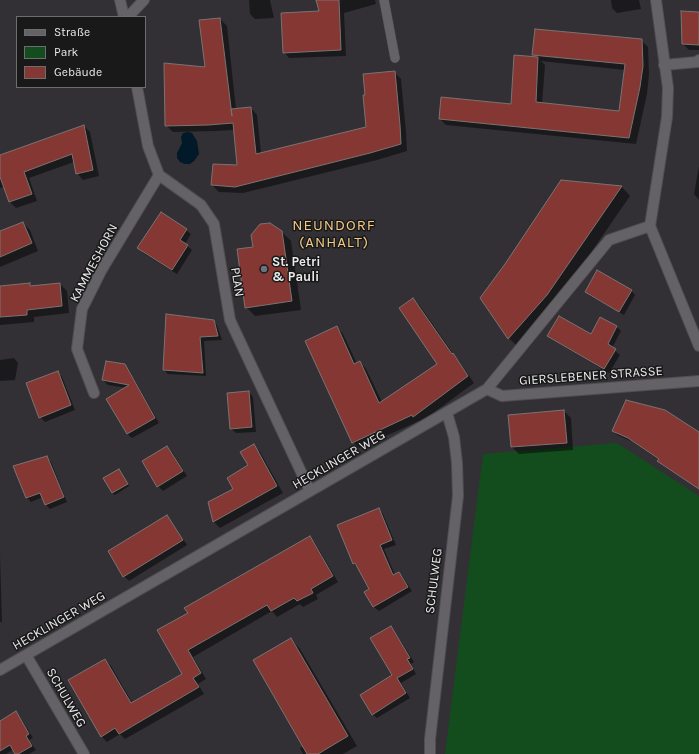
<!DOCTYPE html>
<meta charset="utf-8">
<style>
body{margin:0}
#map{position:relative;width:699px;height:754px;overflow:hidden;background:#323034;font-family:Karla,sans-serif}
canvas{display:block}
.legend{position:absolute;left:16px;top:16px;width:130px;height:72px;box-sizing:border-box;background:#19191a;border:1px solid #6d6c6e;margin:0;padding:5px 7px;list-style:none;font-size:12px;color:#eae9eb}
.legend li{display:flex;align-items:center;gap:8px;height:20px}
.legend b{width:20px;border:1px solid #6d6c6e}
</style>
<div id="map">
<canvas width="699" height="754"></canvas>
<ul class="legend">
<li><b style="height:5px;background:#646266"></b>Straße</li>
<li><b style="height:11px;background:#134d1d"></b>Park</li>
<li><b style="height:11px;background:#853833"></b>Gebäude</li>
</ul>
</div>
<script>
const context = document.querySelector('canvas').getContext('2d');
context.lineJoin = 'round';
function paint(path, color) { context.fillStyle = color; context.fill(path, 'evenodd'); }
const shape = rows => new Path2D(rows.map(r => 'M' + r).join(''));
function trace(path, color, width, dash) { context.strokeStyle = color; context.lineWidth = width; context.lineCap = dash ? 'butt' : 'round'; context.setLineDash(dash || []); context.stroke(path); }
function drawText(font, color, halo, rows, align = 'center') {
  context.font = font + ' Karla,sans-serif'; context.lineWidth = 3; context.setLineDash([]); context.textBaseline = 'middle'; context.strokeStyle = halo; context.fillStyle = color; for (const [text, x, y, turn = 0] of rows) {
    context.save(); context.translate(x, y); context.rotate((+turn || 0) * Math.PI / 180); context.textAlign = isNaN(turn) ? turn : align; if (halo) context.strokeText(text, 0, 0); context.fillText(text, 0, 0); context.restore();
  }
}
paint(shape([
 [617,443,699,496,699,754,445,754,483,454]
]), '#134d1d');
paint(shape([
 [188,132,192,133,197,141,199,154,194,161,190,164,185,164,180,162,177,158,177,153,182,143,181,137,183,133]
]), '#011928');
paint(shape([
 [249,0,270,0,274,18,255,19,250,14],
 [317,0,375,0,376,4,344,13,346,56,289,58,284,52,320,12],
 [611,0,639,0,641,9,617,13,612,8],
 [699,7,699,50,689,50,683,44,699,13],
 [220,19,227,26,236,109,251,108,257,115,261,153,367,128,394,72,401,79,406,132,407,151,377,160,243,193,219,192,212,185,238,167,234,130,216,131,173,132,166,125,206,68],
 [641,40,648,47,649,74,647,94,636,144,446,125,440,119,512,105,536,58,533,54],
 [541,61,625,70,620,112,542,104,545,65],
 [84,126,90,132,99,176,83,180,77,173,74,162,29,178,37,201,16,208,10,202,5,187,0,188,0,156],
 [699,166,699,200,694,194],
 [561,181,622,187,630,196,556,303,518,347,509,338,482,298,506,265],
 [23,223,30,230,38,251,0,267,0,232],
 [186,230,191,234,185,244,192,250,177,274,143,253,139,248],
 [281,231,291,241,301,310,255,316,246,307,254,248],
 [30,284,32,286,60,284,67,291,69,313,34,317,34,322,0,325,0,287],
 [631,290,635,295,624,315,590,296,586,292],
 [413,299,420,306,454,355,459,361,474,383,421,422,419,421,359,448,353,442,337,327,343,334,357,364,360,362,366,369,382,402,439,364],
 [601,318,617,327,621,331,612,348,620,355,609,373,553,340,549,335,591,336],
 [213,321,217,325,222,340,204,341,206,376,168,374,164,370],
 [14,358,18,363,15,380,0,381,0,360],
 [124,365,129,370,159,423,132,438,127,434,107,399,127,388,108,385,103,380],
 [58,372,62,377,75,410,45,422,40,417],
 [249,392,253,397,256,432,236,433,231,429],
 [564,411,571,418,573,450,519,454,512,447,509,416],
 [613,431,699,433,699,489,662,465,658,461,659,460,633,442,617,435],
 [254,446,260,452,283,493,220,528,214,522,209,502,234,489,249,465],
 [167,447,172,452,187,476,163,491,158,486],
 [47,458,51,462,67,502,50,509,45,504,43,497,31,502,27,498,14,466],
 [121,472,129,486,115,495,112,493],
 [379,509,383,514,396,545,384,549,395,575,399,573,403,577,412,591,379,611,374,607,366,593,370,590,358,568,354,564,338,525],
 [167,516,171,521,187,545,129,581,124,576,109,552],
 [309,537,315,543,338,582,316,595,318,599,303,607,300,604,277,617,272,611,193,657,206,679,198,684,204,694,125,739,120,734,107,742,101,736,105,660,111,666,133,704,183,674,189,614],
 [0,554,2,622,0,622],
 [391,627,395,632,414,662,411,664,416,674,401,683,410,698,377,718,372,714,393,675],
 [291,639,300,649,357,746,343,754,303,754,300,748,304,746],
 [16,713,20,717,33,738,29,740,36,750,29,754,16,754,13,750,6,754,0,754,0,722]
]), '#0007');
const building = shape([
 [316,0,339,0,341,50,283,53,281,13,319,11,316,0],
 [681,11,699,12,699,45,682,44,681,11],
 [220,18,232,116,231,109,251,107,256,154,366,127,363,95,365,95,363,74,395,71,400,125,401,144,370,153,235,187,211,185,213,164,237,165,233,123,208,125,165,126,164,63,205,67,199,20,220,18],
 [535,29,642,39,643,66,640,87,629,138,439,119,441,97,511,104,514,55,538,57,536,102,619,111,625,64,532,55,535,29],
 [84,125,93,170,76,174,72,154,24,172,32,194,9,202,0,177,0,155,84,125],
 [561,180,622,186,547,295,508,339,480,298,505,264,561,180],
 [161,212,187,229,180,240,188,245,172,270,137,248,161,212],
 [23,222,32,243,0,257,0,231,23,222],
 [270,223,282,231,292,301,245,308,237,249,253,247,251,235,260,224,270,223],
 [597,270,632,290,619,312,585,292,597,270],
 [30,283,30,286,60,283,62,306,27,310,27,315,0,317,0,286,30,283],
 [413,298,452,354,453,353,468,376,413,417,412,415,352,443,305,341,337,326,354,364,360,361,379,403,437,364,399,308,413,298],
 [166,314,214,320,218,336,200,337,203,373,163,370,166,314],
 [559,316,591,334,600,317,617,326,608,344,616,349,604,369,547,336,559,316],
 [106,361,125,364,155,418,127,434,106,399,129,385,102,380,106,361],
 [58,371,71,405,39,418,26,383,58,371],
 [249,391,252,427,230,429,227,393,249,391],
 [626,400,665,410,699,432,699,489,657,461,659,459,628,438,612,431,626,400],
 [564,410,567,443,511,447,508,415,564,410],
 [254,444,277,486,213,522,208,502,233,489,227,478,248,465,240,452,254,444],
 [167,446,183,471,157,487,142,461,167,446],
 [47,456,64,497,45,505,40,493,26,498,13,466,47,456],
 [119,469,128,484,112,493,103,478,119,469],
 [379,508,392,540,380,545,393,575,399,572,408,587,373,607,364,592,369,589,355,563,353,564,337,525,379,508],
 [167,515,183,540,123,577,108,551,167,515],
 [310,536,333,576,311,589,313,593,297,601,294,598,271,611,267,605,188,650,201,673,193,678,199,687,119,734,115,728,101,737,68,680,105,659,131,703,182,674,157,630,188,613,184,608,310,536],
 [391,626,410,658,407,659,413,669,397,678,406,693,372,715,360,695,392,675,370,638,391,626],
 [291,638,348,736,318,754,307,754,253,660,291,638],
 [16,711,29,734,26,736,32,746,18,754,15,754,10,745,0,751,0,721,16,711]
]);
paint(building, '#853833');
trace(building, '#797373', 1);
const service = shape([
 [384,0,395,58]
]);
const minor = shape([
 [120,0,124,17],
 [656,0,668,88,667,117,650,226,699,346],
 [128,17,144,0],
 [664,65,697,62,699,60],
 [137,87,148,146,159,175,201,205,214,224,230,320,310,491],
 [487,389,502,396,699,381],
 [94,393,77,349,82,309,101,271,159,175],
 [26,655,84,754],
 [0,670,487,389,609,240,650,226],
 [430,754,430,739,458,496,457,463,454,437,447,413]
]);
trace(service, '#504e51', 10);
trace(minor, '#504e51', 12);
trace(service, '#646266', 9);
trace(minor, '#646266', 10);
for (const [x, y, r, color] of [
 [264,269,4,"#6b7280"]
]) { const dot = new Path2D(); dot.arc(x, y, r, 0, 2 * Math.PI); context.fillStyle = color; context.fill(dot); trace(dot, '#19191a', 1.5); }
drawText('bold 13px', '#eae9eb', '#19191a', [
 ["St. Petri",272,262],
 ["& Pauli",272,277]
], 'left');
drawText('13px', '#eae9eb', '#19191a', [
 ["KAMMESHORN",94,263,-62],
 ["PLAN",237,282,81],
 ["GIERSLEBENER STRASSE",591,376,-4],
 ["HECKLINGER WEG",339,460,-30],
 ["SCHULWEG",434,581,-83],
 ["HECKLINGER WEG",59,621,-30],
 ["SCHULWEG",66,698,60]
]);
context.letterSpacing = '1px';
drawText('15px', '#f3ca84', '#19191a', [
 ["NEUNDORF",334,226],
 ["(ANHALT)",334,243]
]);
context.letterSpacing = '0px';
</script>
